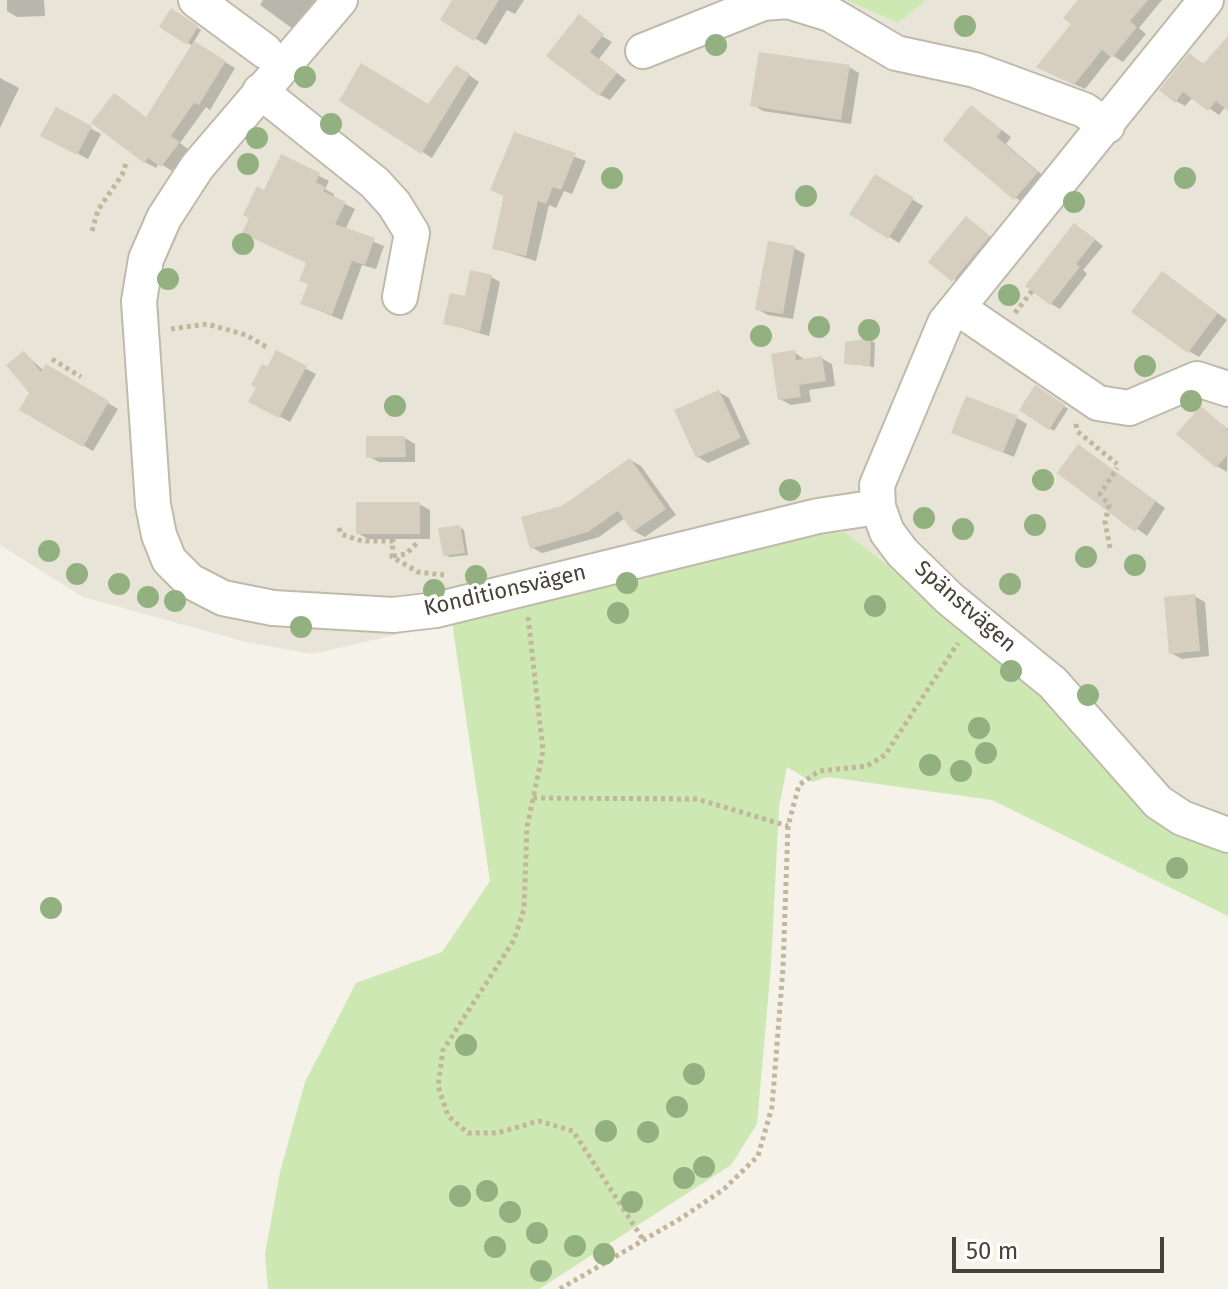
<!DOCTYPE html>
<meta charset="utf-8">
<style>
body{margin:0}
#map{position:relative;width:1228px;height:1289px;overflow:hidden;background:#f4f2e9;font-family:"Fira Sans",sans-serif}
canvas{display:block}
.scale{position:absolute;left:952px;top:1237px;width:212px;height:36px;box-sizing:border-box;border:4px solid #484337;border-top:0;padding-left:10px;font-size:24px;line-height:28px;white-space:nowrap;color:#484337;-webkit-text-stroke:6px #fff;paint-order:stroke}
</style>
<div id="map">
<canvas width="1228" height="1289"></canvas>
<div class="scale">50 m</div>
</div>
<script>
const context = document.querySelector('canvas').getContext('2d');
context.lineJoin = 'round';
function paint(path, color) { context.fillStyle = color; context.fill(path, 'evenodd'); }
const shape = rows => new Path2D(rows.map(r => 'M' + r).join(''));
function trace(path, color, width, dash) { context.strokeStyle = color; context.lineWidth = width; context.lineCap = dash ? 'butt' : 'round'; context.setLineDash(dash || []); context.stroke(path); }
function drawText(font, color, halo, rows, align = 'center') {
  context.font = font + ' "Fira Sans",sans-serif'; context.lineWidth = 7; context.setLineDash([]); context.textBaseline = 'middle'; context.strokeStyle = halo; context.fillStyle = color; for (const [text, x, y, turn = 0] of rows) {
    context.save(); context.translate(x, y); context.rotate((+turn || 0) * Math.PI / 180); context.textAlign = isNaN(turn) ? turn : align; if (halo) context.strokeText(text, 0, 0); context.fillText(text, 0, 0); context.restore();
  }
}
paint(shape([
 [0,0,846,0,898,23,926,0,1228,0,1228,855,1196,840,974,636,845,532,312,654,246,642,83,597,0,545]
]), '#e8e4d7');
paint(shape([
 [846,0,926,0,898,23],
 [845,532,1029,676,1196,840,1228,855,1228,916,992,800,828,777,812,782,787,767,779,807,771,965,757,1124,731,1165,539,1289,268,1289,265,1254,280,1172,305,1082,356,983,442,952,490,881,452,622,799,537]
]), '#cde8b2');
paint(shape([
 [7,0,44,0,45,16,17,17,7,11],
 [263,0,315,0,293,29,260,5],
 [454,0,524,0,515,14,507,10,486,45,443,19],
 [1080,0,1162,0,1139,28,1146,34,1123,62,1112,55,1085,89,1048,72,1074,24],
 [172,11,201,30,193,43,235,68,210,110,206,107,180,143,189,150,172,171,159,163,156,168,145,162,94,123,148,119,193,46,161,27],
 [576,20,612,42,599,59,626,80,610,100,600,95],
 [1228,48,1228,108,1226,106,1219,115,1193,97,1185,106,1176,101,1190,55,1205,65],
 [849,67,859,73,851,124,763,111,753,105],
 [466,73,479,82,432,158,341,100,428,106],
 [0,78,19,88,0,128],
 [972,107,1011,137,1006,144,1047,179,1026,204,1016,198],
 [57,110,101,134,88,159,43,135],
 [515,135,586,161,572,194,564,191,556,208,549,205,536,261,494,248],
 [282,157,329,181,325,189,334,194,333,198,355,209,345,230,384,246,376,269,362,265,342,320,303,304,310,285,301,280,308,263,265,192],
 [876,177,923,206,899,243,852,214],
 [966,219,999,243,964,286,931,262],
 [1083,230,1103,246,1083,270,1087,274,1060,309,1051,304],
 [794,248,805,254,793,319,768,315,757,309],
 [491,277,500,282,489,336,445,323],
 [1172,280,1227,320,1199,357,1189,351],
 [871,340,875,343,874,367,846,363],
 [794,352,805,360,821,358,832,364,835,386,809,390,811,402,791,405,780,399],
 [24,353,44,371,47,367,118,409,93,451,22,409,32,393],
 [276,353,316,374,290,422,251,401],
 [1036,387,1068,409,1054,431,1021,410],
 [719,392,729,398,750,444,708,463,698,457],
 [1201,409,1228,429,1227,472,1217,466],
 [1017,418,1027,424,1014,457,953,432],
 [405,438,415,444,415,462,379,462,368,456],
 [1089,453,1165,508,1147,536,1060,472],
 [630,460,641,466,676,515,645,537,634,531,625,518,599,537,542,553,531,547,563,507],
 [419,504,430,510,430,539,368,539,358,533],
 [459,527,464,530,468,555,450,557,445,555],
 [1194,596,1205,602,1209,656,1182,659,1171,653]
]), '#0003');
paint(shape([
 [452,0,499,0,474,41,440,20],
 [1078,0,1148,0,1130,21,1137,27,1112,58,1102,50,1074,85,1036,67,1071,24,1063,18],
 [171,8,198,26,187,45,159,27],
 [579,14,604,34,590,52,617,73,599,96,546,56],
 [1228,36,1228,111,1216,101,1208,111,1183,92,1175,103,1159,90,1189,53,1203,64],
 [194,41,226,61,199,105,194,103,171,136,180,142,161,167,148,158,144,163,91,123,114,93,146,117],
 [759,52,850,65,841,120,750,106],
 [361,63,428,104,456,65,470,74,421,154,339,101],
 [971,105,1002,130,997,137,1038,172,1014,200,943,140],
 [56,107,92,126,77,155,40,136],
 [514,132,576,153,561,190,553,187,546,204,538,201,526,256,492,249,504,196,490,190],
 [281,154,320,173,316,182,325,187,323,191,346,202,335,224,375,238,365,265,352,261,332,315,300,304,308,284,299,281,306,263,242,233,249,218,243,215,257,186,264,190],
 [875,174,914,198,888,239,849,214],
 [966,216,990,236,952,282,928,262],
 [1074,223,1095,240,1076,264,1080,267,1050,305,1025,286],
 [768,241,795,246,783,314,755,310],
 [470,270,492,275,480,332,443,324,450,293,465,296],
 [1162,271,1218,313,1188,353,1131,312],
 [871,338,870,366,844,364,845,342],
 [276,350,307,366,279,418,248,402,256,388,251,385,262,364,267,367],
 [795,350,796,360,822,356,826,381,799,385,801,397,778,400,771,354],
 [24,351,41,372,46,364,109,401,83,447,19,410,29,393,6,365],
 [1035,385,1065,405,1049,430,1019,410],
 [719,390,741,438,696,458,674,410],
 [966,396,1018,416,1003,453,951,433],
 [1201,406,1228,430,1228,454,1216,468,1176,434],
 [366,436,405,436,406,457,366,458],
 [1078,444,1156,501,1135,532,1057,473],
 [630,458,666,509,633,532,618,511,588,532,530,549,521,517,562,506],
 [356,502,420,502,420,534,356,534],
 [460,525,465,553,443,556,438,528],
 [1195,594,1200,651,1169,654,1164,597]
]), '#d6cebe');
const minor = shape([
 [196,0,265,51],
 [340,0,197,167,164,218,146,259,139,301,153,505,159,535,169,560,190,581,223,598,273,608,393,615,436,610,818,516,878,507],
 [1206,0,945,323,877,485,878,507,887,532,902,552,950,599,1053,683,1158,802,1182,818,1228,835],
 [643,51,763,3,788,1,830,14,896,53,975,70,1084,110,1107,126],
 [260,91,375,183,394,204,412,233,400,297],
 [958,308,1098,403,1129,408,1197,379,1228,389]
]);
trace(minor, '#c0baab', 38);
trace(shape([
 [92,231,98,210,122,175,127,160],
 [1015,313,1032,291],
 [171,329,207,324,246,335,268,348],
 [52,359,81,377],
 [1076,424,1077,431,1117,464],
 [339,528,341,534,362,541,393,541,392,557,418,572,444,575],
 [1110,548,1105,522,1109,505,1100,494,1117,468],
 [393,556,406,554,419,541],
 [528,617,543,751,527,827,524,909,514,940,443,1050,438,1086,448,1116,468,1133,497,1133,539,1121,573,1131,644,1241],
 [533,798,697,799,788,826],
 [560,1289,683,1217,724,1189,758,1156,772,1107,783,968,788,826,799,785,819,771,867,766,885,755,958,643]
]), '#c2b79d', 5, [4, 4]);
trace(minor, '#fff', 34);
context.fillStyle = '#93b180';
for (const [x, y] of [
 [965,26],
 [716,45],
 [305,77],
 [331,124],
 [257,138],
 [248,164],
 [612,178],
 [1185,178],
 [806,196],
 [1074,202],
 [243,244],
 [168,279],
 [1009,295],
 [819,327],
 [869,330],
 [761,336],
 [1145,366],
 [1191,401],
 [395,406],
 [1043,480],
 [790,490],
 [924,518],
 [1035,525],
 [963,529],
 [49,551],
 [1086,557],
 [1135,565],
 [77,574],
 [476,576],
 [627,583],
 [119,584],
 [1010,584],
 [434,590],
 [148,597],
 [175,601],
 [875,606],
 [618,613],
 [301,627],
 [1011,671],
 [1088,695],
 [979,728],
 [986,753],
 [930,765],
 [961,771],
 [1177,868],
 [51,908],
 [466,1045],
 [694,1074],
 [677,1107],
 [606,1131],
 [648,1132],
 [704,1167],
 [684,1178],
 [487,1191],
 [460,1196],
 [632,1202],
 [510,1212],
 [537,1233],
 [575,1246],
 [495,1247],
 [604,1254],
 [541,1271]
]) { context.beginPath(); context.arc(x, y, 11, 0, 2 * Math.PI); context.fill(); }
drawText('22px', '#484337', '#fff', [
 ["Konditionsvägen",505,591,-13],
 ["Spänstvägen",965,607,41]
]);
</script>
